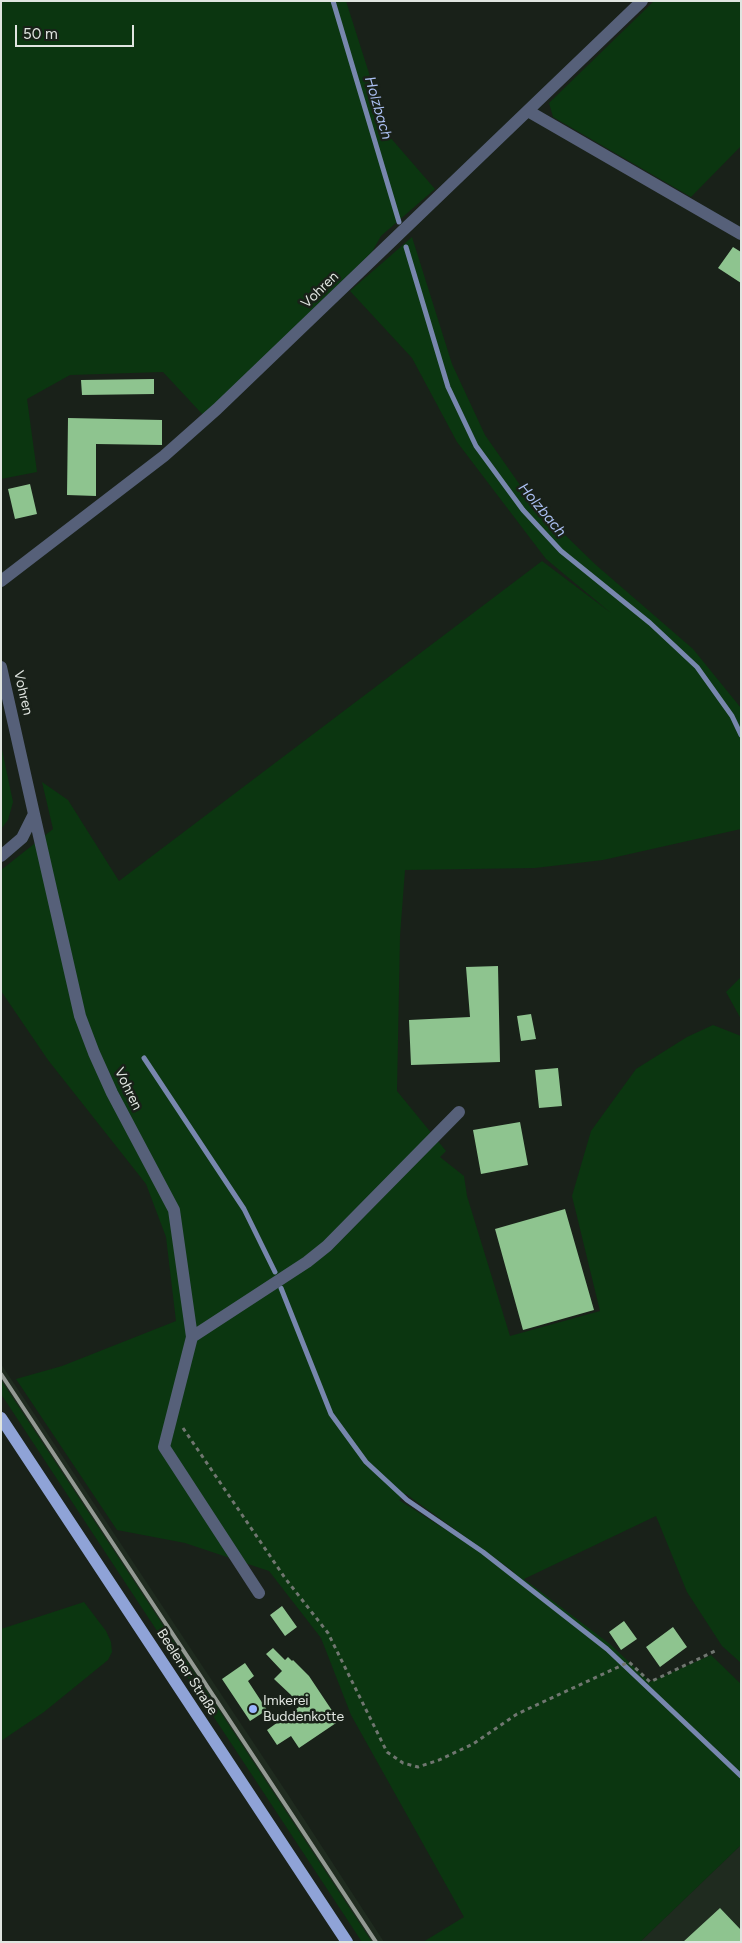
<!DOCTYPE html>
<meta charset="utf-8">
<style>
body{margin:0}
#map{position:relative;width:742px;height:1943px;overflow:hidden;background:#192119;font-family:Figtree,sans-serif}
canvas{display:block}
.frame{position:absolute;inset:0;border:2px solid #e0e5e0;pointer-events:none}
.scale{position:absolute;left:15px;top:25px;width:119px;height:22px;box-sizing:border-box;border:2px solid #e0e5e0;border-top:0;padding-left:6px;font-size:15px;line-height:18px;white-space:nowrap;color:#e0e5e0;-webkit-text-stroke:4px #192119;paint-order:stroke}
</style>
<div id="map">
<canvas width="742" height="1943"></canvas>
<div class="frame"></div>
<div class="scale">50 m</div>
</div>
<script>
const context = document.querySelector('canvas').getContext('2d');
context.lineJoin = 'round';
function paint(path, color) { context.fillStyle = color; context.fill(path, 'evenodd'); }
const shape = rows => new Path2D(rows.map(r => 'M' + r).join(''));
function trace(path, color, width, dash) { context.strokeStyle = color; context.lineWidth = width; context.lineCap = dash ? 'butt' : 'round'; context.setLineDash(dash || []); context.stroke(path); }
function drawText(font, color, halo, rows, align = 'center') {
  context.font = font + ' Figtree,sans-serif'; context.lineWidth = 5; context.setLineDash([]); context.textBaseline = 'middle'; context.strokeStyle = halo; context.fillStyle = color; for (const [text, x, y, turn = 0] of rows) {
    context.save(); context.translate(x, y); context.rotate((+turn || 0) * Math.PI / 180); context.textAlign = isNaN(turn) ? turn : align; if (halo) context.strokeText(text, 0, 0); context.fillText(text, 0, 0); context.restore();
  }
}
paint(shape([
 [1,1364,287,1793,384,1942,372,1942,1,1380],
 [741,1845,741,1942,640,1942]
]), '#1f2b1f');
paint(shape([
 [1,1,346,1,389,136,435,189,381,236,372,252,203,415,163,372,70,375,27,399,37,472,1,479],
 [654,1,741,1,741,146,691,197,553,117,549,103],
 [412,237,452,364,485,435,534,505,596,565,693,649,741,708,741,829,603,860,535,868,405,870,400,936,397,1091,446,1151,440,1157,464,1176,467,1196,510,1336,600,1311,572,1196,591,1131,636,1069,687,1037,713,1025,741,1036,741,1663,722,1646,687,1592,656,1516,524,1579,611,1645,650,1682,711,1655,741,1684,741,1845,640,1942,423,1942,464,1917,351,1715,321,1638,269,1571,185,1543,117,1530,16,1379,62,1366,176,1321,166,1237,146,1184,48,1060,1,991,1,870,53,829,42,782,68,800,119,881,542,561,611,613,546,559,457,442,412,358,350,291],
 [406,1494,514,1572,514,1573,399,1500],
 [1,745,13,802,8,820,1,829],
 [741,977,741,1019,726,992],
 [1,1380,161,1622,372,1942,362,1942,1,1394],
 [84,1602,106,1631,111,1642,112,1652,108,1660,44,1712,1,1741,1,1629]
]), '#0b3610');
trace(shape([
 [333,1,399,222],
 [406,247,448,387,476,446,523,510,561,551,650,623,697,667,732,716,741,735],
 [144,1058,244,1209,275,1272],
 [281,1288,331,1414,366,1462,407,1500,483,1552,607,1649,741,1776]
]), '#7887ae', 5);
paint(shape([
 [733,247,741,252,741,283,718,268],
 [154,379,154,394,82,395,81,380],
 [68,418,162,420,162,445,96,444,96,496,67,495],
 [30,484,37,514,15,519,8,489],
 [498,966,500,1062,411,1065,409,1020,470,1017,466,967],
 [531,1014,536,1039,521,1041,517,1016],
 [558,1068,562,1106,539,1108,535,1070],
 [520,1122,528,1165,481,1174,473,1130],
 [565,1209,594,1310,523,1330,495,1229],
 [282,1606,297,1627,285,1636,270,1615],
 [624,1621,637,1639,621,1650,609,1632],
 [673,1627,687,1647,660,1667,646,1647],
 [273,1648,285,1660,288,1657,292,1661,293,1660,309,1676,339,1721,299,1748,291,1736,277,1745,267,1730,299,1707,291,1695,274,1679,282,1671,266,1654],
 [245,1663,254,1676,248,1681,267,1710,250,1721,222,1679],
 [720,1908,741,1930,741,1942,683,1942]
]), '#8ec48f');
trace(shape([
 [183,1428,285,1578,328,1633,387,1752,403,1763,418,1767,439,1760,473,1744,517,1714,629,1662,650,1682,715,1651]
]), '#707670', 3, [4, 4]);
trace(shape([
 [528,111,741,234],
 [1,581,164,456,217,409,642,1],
 [1,667,34,814,22,838,1,856],
 [34,814,80,1016,94,1053,112,1093,174,1210,192,1337],
 [259,1593,164,1447,192,1337,307,1262,327,1246,459,1112]
]), '#566079', 12);
trace(shape([
 [1,1418,347,1942]
]), '#8fa3d7', 12);
trace(shape([
 [1,1374,376,1942]
]), '#949a94', 4);
for (const [x, y, r, color] of [
 [253,1709,5,"#9ab5fd"]
]) { const dot = new Path2D(); dot.arc(x, y, r, 0, 2 * Math.PI); context.fillStyle = color; context.fill(dot); trace(dot, '#192119', 2); }
drawText('14px', '#e0e5e0', '#192119', [
 ["Vohren",320,290,-44],
 ["Vohren",23,693,77],
 ["Vohren",128,1089,64],
 ["Beelener Straße",187,1672,57]
]);
drawText('14px', '#e0e5e0', '#192119', [
 ["Imkerei",263,1701],
 ["Buddenkotte",263,1717]
], 'left');
drawText('italic 15px', '#abbff1', '#192119', [
 ["Holzbach",378,108,74],
 ["Holzbach",542,510,50]
]);
</script>
